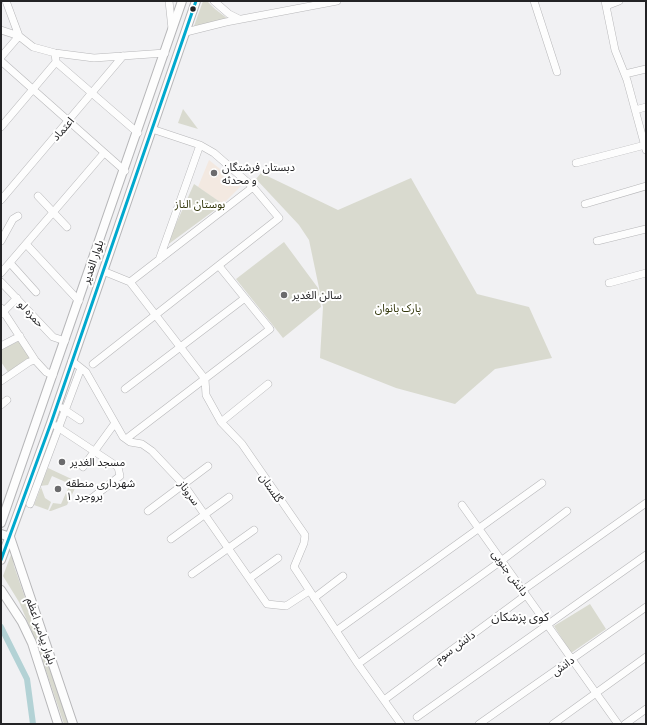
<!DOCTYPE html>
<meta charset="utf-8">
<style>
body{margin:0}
#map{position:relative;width:647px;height:725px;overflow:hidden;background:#f1f1f3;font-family:Ubuntu,sans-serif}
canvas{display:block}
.frame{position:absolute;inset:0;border:2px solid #232325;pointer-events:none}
</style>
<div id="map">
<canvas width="647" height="725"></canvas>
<div class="frame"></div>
</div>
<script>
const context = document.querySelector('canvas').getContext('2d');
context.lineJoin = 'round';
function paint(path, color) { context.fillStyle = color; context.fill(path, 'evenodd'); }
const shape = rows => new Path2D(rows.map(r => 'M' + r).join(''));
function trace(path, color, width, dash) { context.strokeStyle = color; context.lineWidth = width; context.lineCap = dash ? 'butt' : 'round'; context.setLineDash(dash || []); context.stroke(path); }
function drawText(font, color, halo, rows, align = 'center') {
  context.font = font + ' Ubuntu,"Noto Sans Arabic",sans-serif'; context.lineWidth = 4; context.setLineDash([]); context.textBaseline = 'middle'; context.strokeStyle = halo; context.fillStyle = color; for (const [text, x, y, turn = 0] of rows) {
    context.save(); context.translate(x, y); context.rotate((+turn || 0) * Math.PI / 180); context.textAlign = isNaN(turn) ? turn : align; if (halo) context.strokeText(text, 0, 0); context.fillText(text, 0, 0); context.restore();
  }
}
paint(shape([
 [209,160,241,186,223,204,198,187]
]), '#f3e9e1');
paint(shape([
 [203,1,207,1,215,9,228,19,194,26],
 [183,109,198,129,178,123],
 [261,173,338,210,411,178,477,294,529,307,552,358,495,369,455,404,396,388,320,358,323,307,309,240,299,225,256,179],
 [194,184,223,204,166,246],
 [284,242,318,288,321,307,283,338,236,279],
 [19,341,30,357,8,372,1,362,1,350],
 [48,468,78,482,67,505,51,511,49,511,53,503,61,504,70,484,52,476,48,485,40,486],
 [41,487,45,498,51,502,48,510,34,505],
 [12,552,14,566,69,724,64,724,37,644,19,602,3,576],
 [590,604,606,629,571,653,554,626]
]), '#d9dacf');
trace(shape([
 [1,627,27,679,33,724]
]), '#b3d2d5', 6);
const minor = shape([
 [6,1,19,36],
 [169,1,172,29],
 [214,1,229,14,239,19],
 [534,1,557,72],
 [605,1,615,50,627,80,646,150],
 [606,6,619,1],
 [1,30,19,36,33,47,55,53,94,58,165,53],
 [186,32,226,22,337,1],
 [55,53,56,62,138,133],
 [1,57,19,36],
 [1,61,125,171],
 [625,74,646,69],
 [635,110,646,107],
 [1,127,56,62],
 [576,163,645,145],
 [38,196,67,227],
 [1,200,123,56],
 [585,204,646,186],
 [1,241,13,219,18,216],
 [597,241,646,229],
 [26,244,79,301],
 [159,260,200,145],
 [10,263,36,292],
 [103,271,130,282,205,379,206,395,221,422,242,444,305,535,304,543,294,567,358,664,401,724],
 [1,273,104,153],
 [1,282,53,337,65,341],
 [130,282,253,187],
 [609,283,646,273],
 [1,308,35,360,46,372,53,375],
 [1,314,17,298],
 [1,346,20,336],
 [72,361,86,372,123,437,130,442,142,444,152,451,184,485,267,604,286,606,309,591],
 [93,364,279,218,253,187,214,153,200,145,152,129],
 [1,381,29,362,35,360],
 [125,389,245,298],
 [1,405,7,400],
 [62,408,80,420],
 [221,422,268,384],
 [56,426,118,467,120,476,92,498],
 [126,439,270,329,219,266],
 [83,467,115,423],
 [30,504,81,368],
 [462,505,618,724],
 [148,511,208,466],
 [171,539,229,497],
 [192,574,254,530],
 [250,578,278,558],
 [523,590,646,503],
 [314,598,343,576],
 [336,631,542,483],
 [358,664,501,561,567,511],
 [384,700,526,595],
 [417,717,646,555],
 [479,724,646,607],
 [553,724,646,657],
 [625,724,646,709]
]);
const major = shape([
 [1,523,182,1],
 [1,534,10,537,73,724],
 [1,560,51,423,196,1],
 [1,590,22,622,32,643,58,724]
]);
trace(minor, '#b7b7b9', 8);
trace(major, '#b7b7b9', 10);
trace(minor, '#fdfdfd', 7);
trace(major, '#fdfdfd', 8);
trace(shape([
 [1,560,51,423,196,1]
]), '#00a9ce', 3);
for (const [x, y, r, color] of [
 [193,9,3.5,"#232325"],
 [214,173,4,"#6b6b6d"],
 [284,295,4,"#6b6b6d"],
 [62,462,4,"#6b6b6d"],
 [58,489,4,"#6b6b6d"]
]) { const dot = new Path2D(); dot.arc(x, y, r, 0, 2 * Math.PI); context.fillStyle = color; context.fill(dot); trace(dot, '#fff', 1.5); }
drawText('11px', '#232325', '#fff', [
 ["اعتماد",63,129,-49],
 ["بلوار الغدیر",93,262,-71],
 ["حمزه لو",31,314,47],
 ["گلستان",271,488,56],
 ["سروناز",189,493,54],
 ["دانش جنوبی",510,573,54],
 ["بلوار پیامبر اعظم",41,631,71],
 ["دانش سوم",455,647,-36],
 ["دانش",563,666,-36]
]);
drawText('11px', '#232325', '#fff', [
 ["دبستان فرشتگان",222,167],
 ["و محدثه",222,180],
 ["سالن الغدیر",292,295],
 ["مسجد الغدیر",70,462],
 ["شهرداری منطقه",66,483],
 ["۱ بروجرد",66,496]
], 'left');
drawText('11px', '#34380d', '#fff', [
 ["بوستان الناز",200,204],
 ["پارک بانوان",398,308]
]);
drawText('12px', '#232325', '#fff', [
 ["کوی پزشکان",520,617]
]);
</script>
